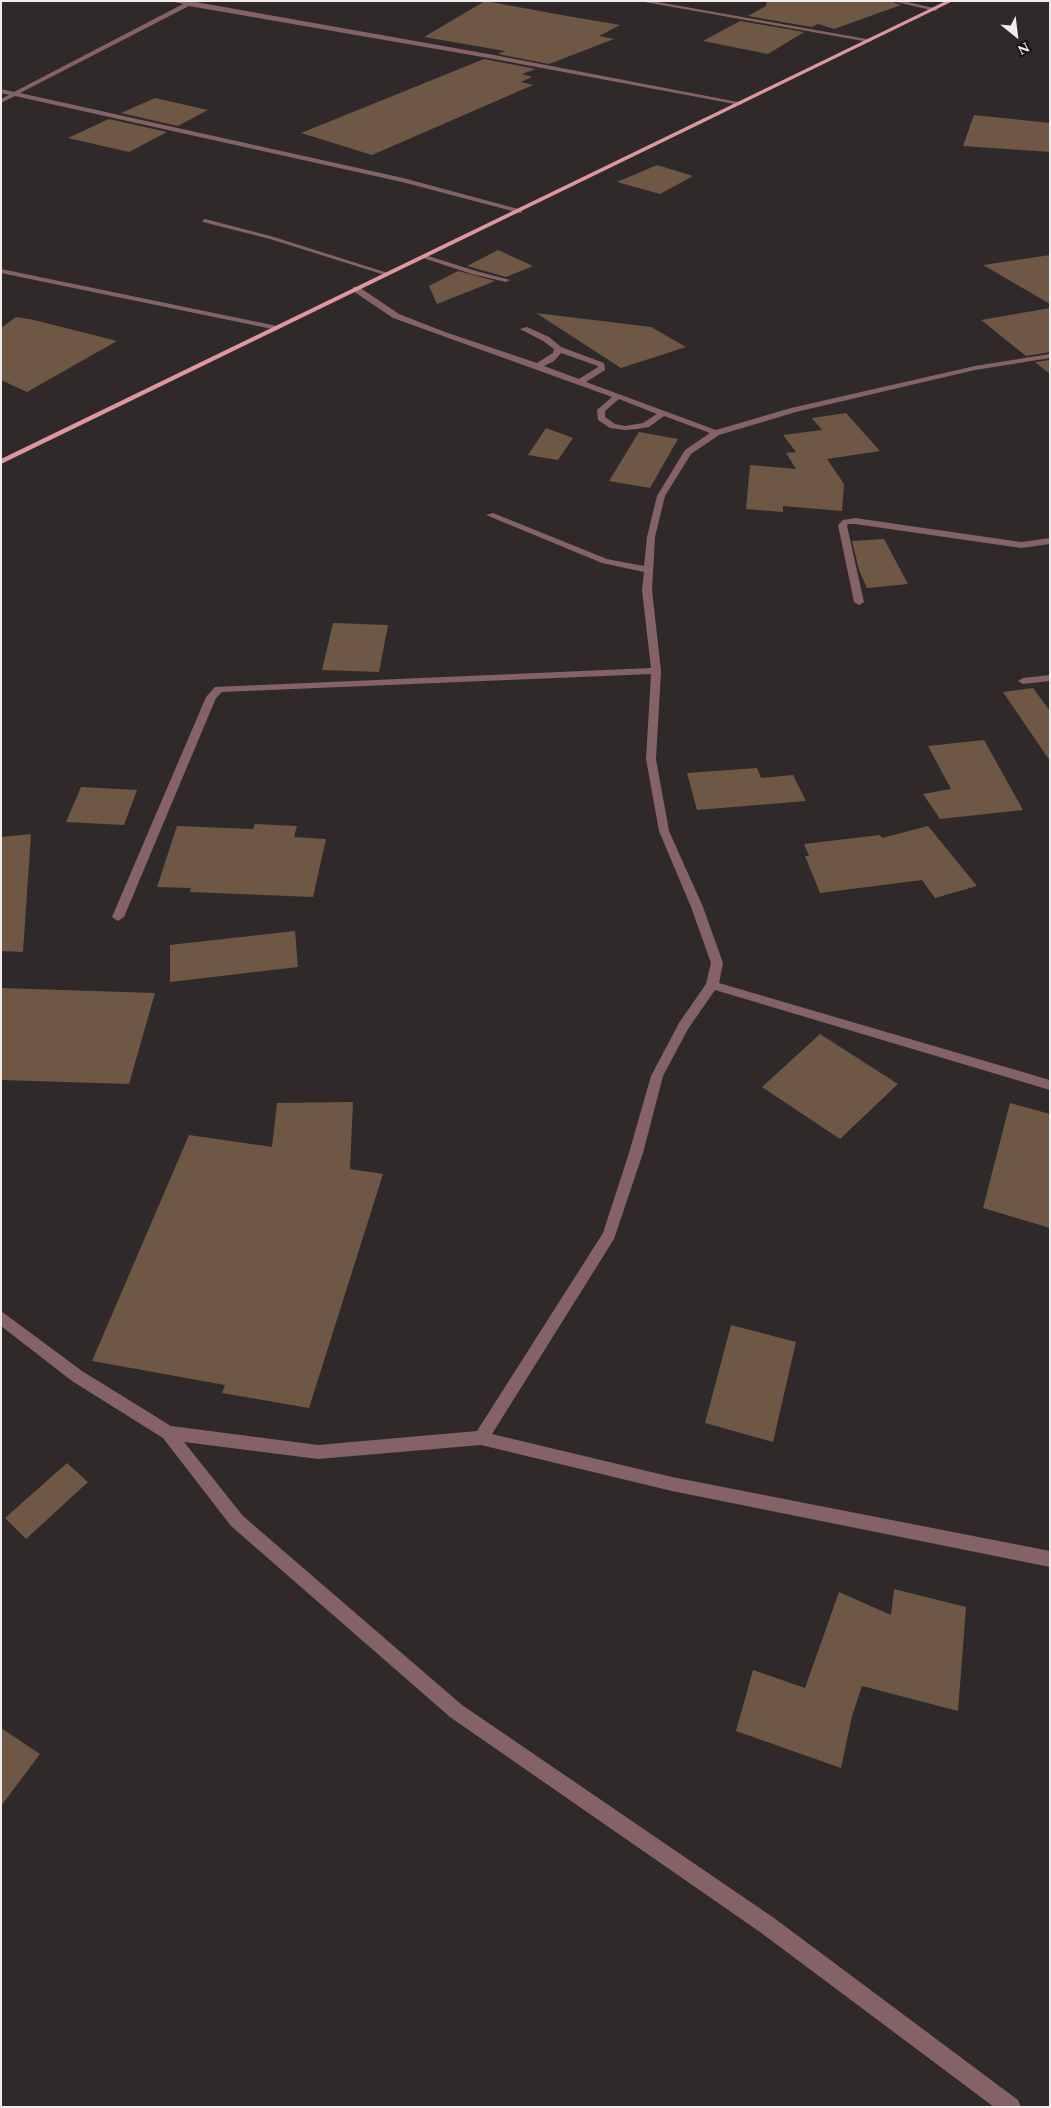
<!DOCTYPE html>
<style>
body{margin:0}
#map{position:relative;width:1051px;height:2108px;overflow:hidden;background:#2f2a29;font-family:Spectral,serif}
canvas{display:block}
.frame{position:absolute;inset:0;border:2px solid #f0eceb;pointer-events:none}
.north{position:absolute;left:991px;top:10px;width:50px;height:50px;-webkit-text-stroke:4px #161313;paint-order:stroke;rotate:151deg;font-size:14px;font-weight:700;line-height:20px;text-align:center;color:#f0eceb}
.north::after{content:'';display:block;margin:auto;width:18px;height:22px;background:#f0eceb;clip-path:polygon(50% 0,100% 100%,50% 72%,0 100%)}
</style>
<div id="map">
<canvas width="1051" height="2108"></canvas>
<div class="frame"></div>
<div class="north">N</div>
</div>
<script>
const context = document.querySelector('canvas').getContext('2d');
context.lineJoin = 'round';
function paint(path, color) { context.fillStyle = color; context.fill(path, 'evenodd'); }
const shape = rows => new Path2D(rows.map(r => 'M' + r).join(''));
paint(shape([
 [485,1,567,16,620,25,599,36,614,39,549,64,498,54,505,51,424,37],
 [767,1,890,1,901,5,834,29,818,24,812,27,748,16,766,6],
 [740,21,804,32,768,54,703,41],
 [484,59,536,69,522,74,532,77,521,82,533,85,372,155,301,133],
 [155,98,208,110,178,126,121,113],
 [974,115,1050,123,1050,152,963,146],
 [109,119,167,132,129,152,68,138],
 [657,165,693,176,660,194,617,182],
 [498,250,533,266,506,277,467,266],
 [1050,255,1050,304,983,265],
 [458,271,495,281,437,304,429,286],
 [1050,308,1050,352,1026,356,981,320],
 [536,313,651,327,686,347,621,368],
 [16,317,34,320,117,341,27,392,1,380,1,328],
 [1050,360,1050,374,1035,362],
 [846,413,880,451,827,459,844,484,842,511,783,506,783,512,746,509,750,465,796,469,786,453,796,452,783,435,822,430,812,418],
 [546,428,573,438,558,460,528,455],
 [639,432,678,439,650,488,609,481],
 [884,539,908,584,867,588,859,570,852,541],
 [333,623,388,625,379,672,322,670],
 [1033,688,1050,711,1050,761,1003,692],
 [984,740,1023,810,940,819,923,794,951,789,928,746],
 [757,768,761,778,793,775,806,801,697,810,687,773],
 [81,787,137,790,124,825,66,822],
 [255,824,297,826,294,837,326,839,313,897,190,892,191,888,157,887,177,826,253,829],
 [928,826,977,886,935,898,922,880,820,893,805,856,809,856,804,844,880,835,882,838],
 [31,834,23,952,1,951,1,837],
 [295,931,298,967,170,982,170,945],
 [1,988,155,993,129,1084,1,1080],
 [820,1034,898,1084,840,1139,762,1087],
 [353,1102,350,1169,383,1174,309,1408,222,1393,225,1385,92,1361,189,1135,272,1147,277,1103],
 [1010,1103,1050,1114,1050,1228,983,1208],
 [731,1325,796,1342,773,1442,705,1423],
 [67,1463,88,1482,26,1539,5,1518],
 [894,1589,966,1607,958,1711,862,1686,852,1716,841,1768,736,1731,753,1670,805,1688,839,1592,891,1615],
 [1,1728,40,1754,1,1806]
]), '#6e5744');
paint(shape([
 [170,1,190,1,494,55,743,103,740,105,494,59,189,6,20,93,403,178,522,210,522,212,520,213,402,182,15,96,1,103,1,99,9,95,1,93,1,89,14,92,183,4,170,1],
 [639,1,652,1,872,40,869,42,639,1],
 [892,1,903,1,938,9,935,11,892,1],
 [205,219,274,237,391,274,385,275,270,239,203,222,202,221,205,219],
 [425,255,476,271,510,280,506,282,472,274,423,258,422,257,425,255],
 [1,269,277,326,281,328,277,330,1,273,1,269],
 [353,287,359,287,399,314,445,332,537,363,553,353,554,349,543,341,520,329,527,327,549,337,561,347,604,363,605,370,586,382,716,430,791,408,975,366,1050,354,1050,358,975,370,796,412,719,435,691,454,665,496,655,537,652,590,661,671,656,759,669,831,703,907,723,963,719,983,1050,1080,1050,1090,715,990,688,1029,663,1076,643,1153,614,1239,492,1434,672,1477,1050,1551,1050,1567,672,1491,481,1445,318,1459,184,1442,243,1516,462,1705,774,1918,1018,2100,1021,2107,994,2107,760,1932,450,1717,231,1526,163,1438,72,1381,1,1326,1,1311,82,1371,171,1426,318,1445,477,1431,603,1233,629,1153,651,1076,679,1023,706,984,711,963,691,907,659,831,646,759,651,674,222,692,216,698,124,917,118,921,112,917,206,697,215,687,651,668,642,590,644,572,602,563,486,515,493,513,607,559,644,566,647,537,657,496,685,450,710,433,664,416,649,427,637,429,625,430,610,428,598,420,597,410,612,397,393,318,353,291,353,287],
 [561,353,598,366,598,367,579,379,544,366,554,361,561,353],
 [619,399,657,414,643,423,625,426,615,424,605,417,605,411,619,399],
 [855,518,1021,542,1050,538,1050,544,1021,548,855,524,848,524,847,526,864,602,859,605,854,602,838,525,843,520,855,518],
 [1050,675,1050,681,1023,684,1018,681,1023,678,1050,675]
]), '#856265');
paint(shape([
 [946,1,953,1,1,464,1,459,946,1]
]), '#df979d');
</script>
